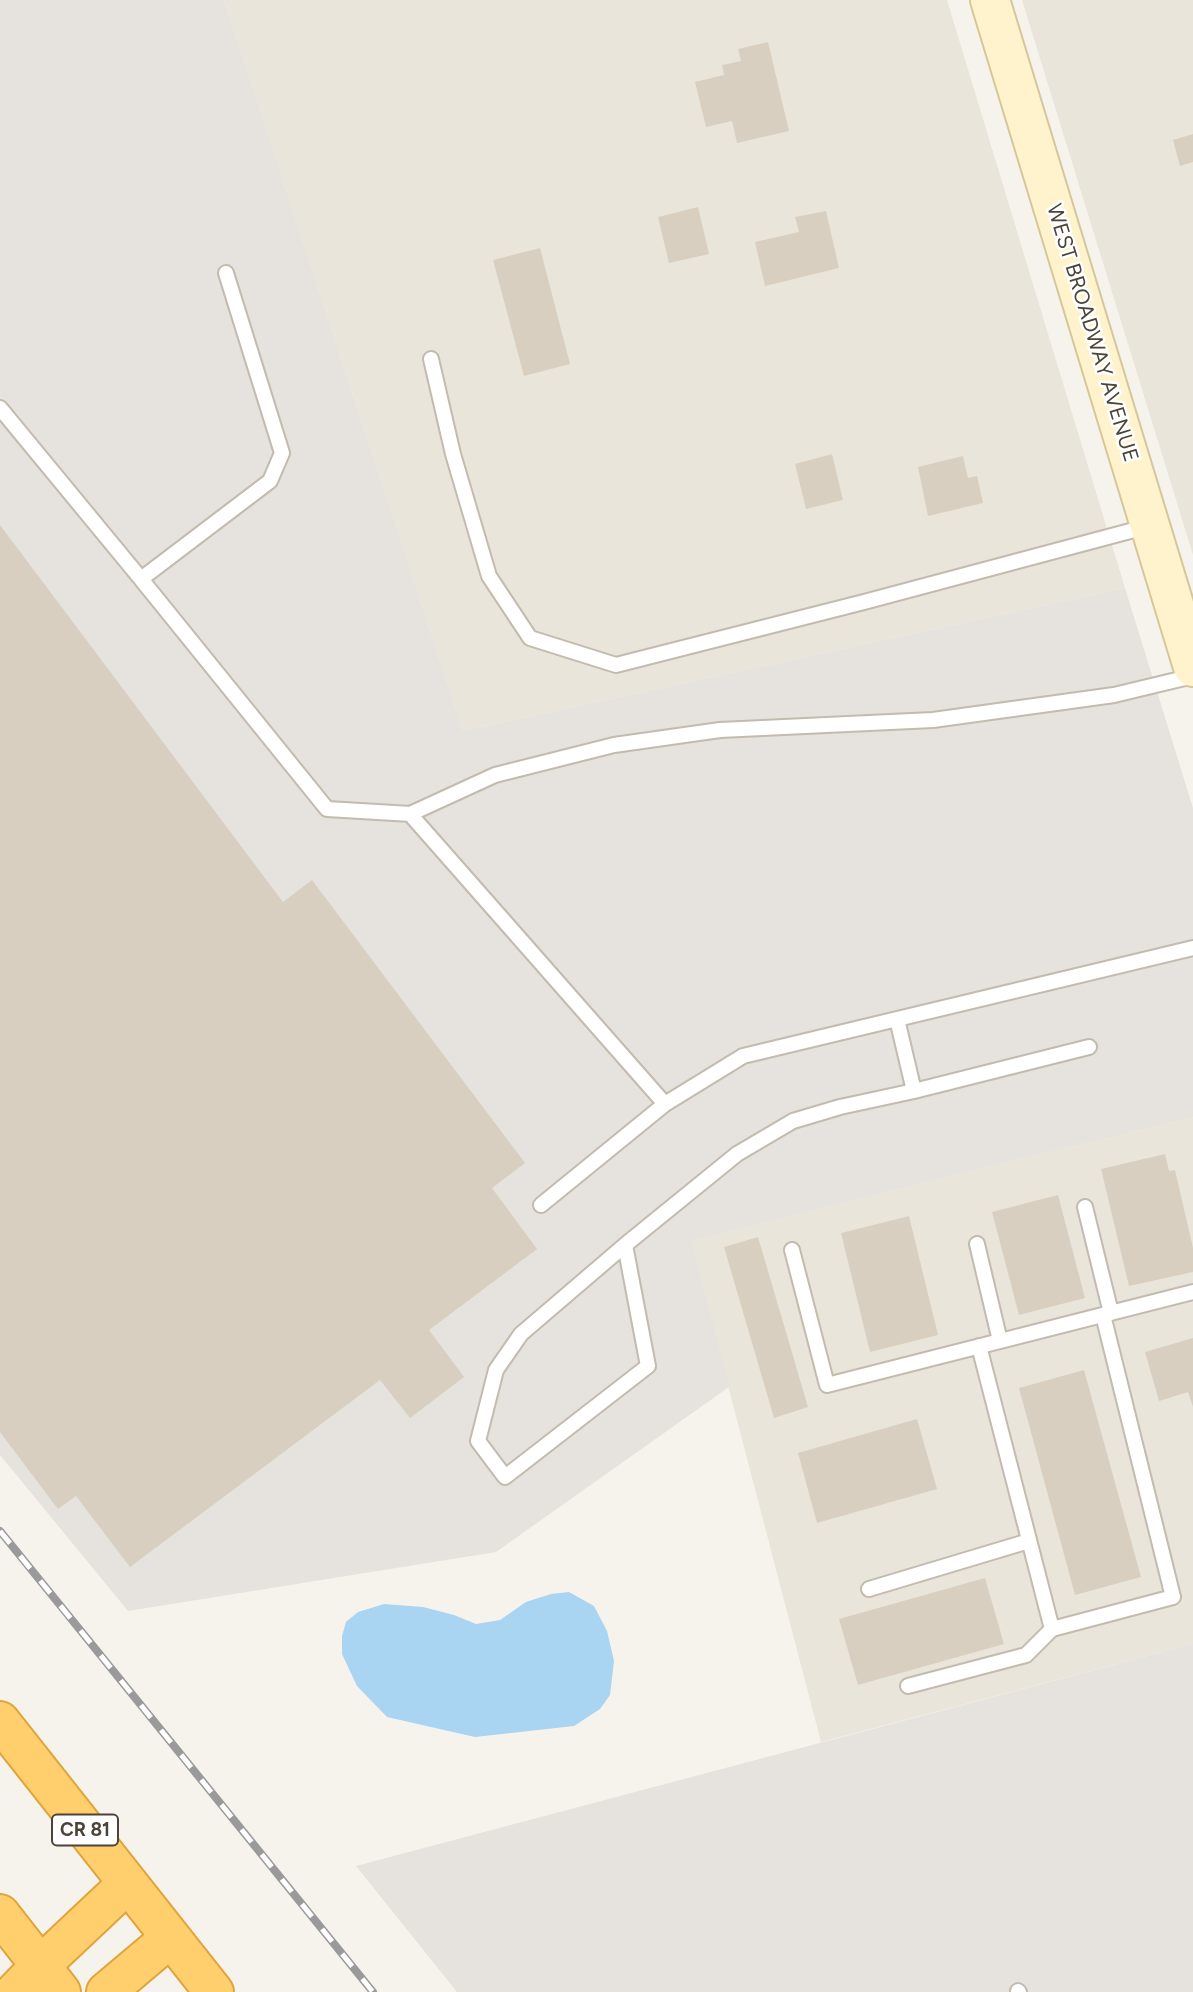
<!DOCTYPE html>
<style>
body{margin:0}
canvas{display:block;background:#f6f3ec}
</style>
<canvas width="1193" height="1992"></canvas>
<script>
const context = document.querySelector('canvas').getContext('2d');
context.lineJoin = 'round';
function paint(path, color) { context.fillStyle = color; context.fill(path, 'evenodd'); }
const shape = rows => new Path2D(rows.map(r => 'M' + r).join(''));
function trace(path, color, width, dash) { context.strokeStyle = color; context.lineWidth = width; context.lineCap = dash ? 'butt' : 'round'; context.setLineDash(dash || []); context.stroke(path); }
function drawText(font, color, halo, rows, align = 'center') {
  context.font = font + ' Figtree,sans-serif'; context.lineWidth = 5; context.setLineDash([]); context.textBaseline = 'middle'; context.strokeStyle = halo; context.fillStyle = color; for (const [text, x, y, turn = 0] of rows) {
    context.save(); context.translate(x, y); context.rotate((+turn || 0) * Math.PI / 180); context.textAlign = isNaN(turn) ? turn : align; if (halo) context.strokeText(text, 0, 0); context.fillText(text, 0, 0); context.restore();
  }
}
paint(shape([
 [224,0,947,0,1125,588,463,731],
 [1022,0,1193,0,1193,555],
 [1193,1117,1193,1644,821,1742,690,1240]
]), '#eae5da');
paint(shape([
 [0,0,224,0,463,731,1125,588,1193,808,1193,1117,691,1240,729,1387,496,1552,128,1611,0,1455],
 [1193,1644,1193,1992,457,1992,356,1866]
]), '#e6e2dd');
paint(shape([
 [569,1592,594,1606,607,1631,614,1661,610,1695,600,1709,574,1726,475,1737,387,1717,357,1686,342,1654,342,1636,346,1622,358,1612,384,1604,423,1607,454,1615,476,1624,500,1620,526,1602,551,1594]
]), '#a9d4f2');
paint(shape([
 [768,42,789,131,737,143,732,121,706,127,695,82,724,75,722,65,741,61,738,49],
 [1193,134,1193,162,1180,166,1173,140],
 [698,207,709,254,669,263,658,217],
 [826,211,839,268,765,286,755,242,799,232,795,217],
 [540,248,570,364,524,376,493,260],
 [832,454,843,500,806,509,795,464],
 [963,456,968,478,977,476,983,503,928,516,918,467],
 [0,525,283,902,312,880,525,1163,492,1188,537,1249,429,1330,464,1377,410,1418,380,1380,130,1567,76,1496,58,1509,0,1432],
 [1165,1154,1169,1171,1175,1170,1193,1248,1193,1272,1129,1286,1101,1169],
 [1058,1195,1085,1298,1019,1315,992,1212],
 [909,1216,938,1335,870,1352,841,1233],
 [758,1237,808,1407,774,1418,724,1247],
 [1193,1338,1193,1407,1188,1392,1159,1401,1145,1352],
 [1084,1370,1141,1577,1075,1595,1019,1388],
 [917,1419,937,1489,817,1523,798,1453],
 [985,1578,1004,1644,858,1685,839,1619]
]), '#d8cfc1');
const lane = shape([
 [226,273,282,453,270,481,141,579,327,809,411,814],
 [431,359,453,454,489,576,530,638,616,665,864,602,1149,526],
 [0,408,141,579],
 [1193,676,1114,695,933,720,720,730,614,745,495,775,410,814,665,1104,743,1056,1193,948],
 [914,1091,1089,1047],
 [541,1205,665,1104],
 [1085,1207,1111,1313],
 [977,1244,1000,1341],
 [625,1245,648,1366,505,1477,478,1441,496,1370,521,1334,625,1245,737,1154,793,1121,840,1107,914,1091,897,1019],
 [792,1250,827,1385,1193,1292],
 [979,1346,1052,1629,1173,1597,1103,1315],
 [869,1589,1029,1541],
 [908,1686,1026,1655,1052,1629],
 [1018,1991,1019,1992]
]);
const secondary = shape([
 [990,0,1193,667]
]);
const highway = shape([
 [0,1721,214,1992],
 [0,1914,61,1992],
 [15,1992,40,1966,127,1884],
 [106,1992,170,1938]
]);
trace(lane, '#c2bbae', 18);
trace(secondary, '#d6c79b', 42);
trace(highway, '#e0a43c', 42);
trace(lane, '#fff', 14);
trace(secondary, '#fff3cd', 38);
trace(highway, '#ffcf6e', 38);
const rail = shape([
 [0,1531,373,1992]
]);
trace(rail, '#9a9a9a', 8);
trace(rail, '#fff', 5, [16]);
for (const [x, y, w] of [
 [85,1830,66]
]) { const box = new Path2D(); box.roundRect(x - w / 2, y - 15.5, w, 31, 5); context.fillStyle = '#fff'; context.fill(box); trace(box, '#4b4439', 2); }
drawText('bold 19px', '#4b4439', null, [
 ["CR 81",85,1830]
]);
drawText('21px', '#4b4439', '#fff', [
 ["WEST BROADWAY AVENUE",1092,333,73]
]);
</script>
